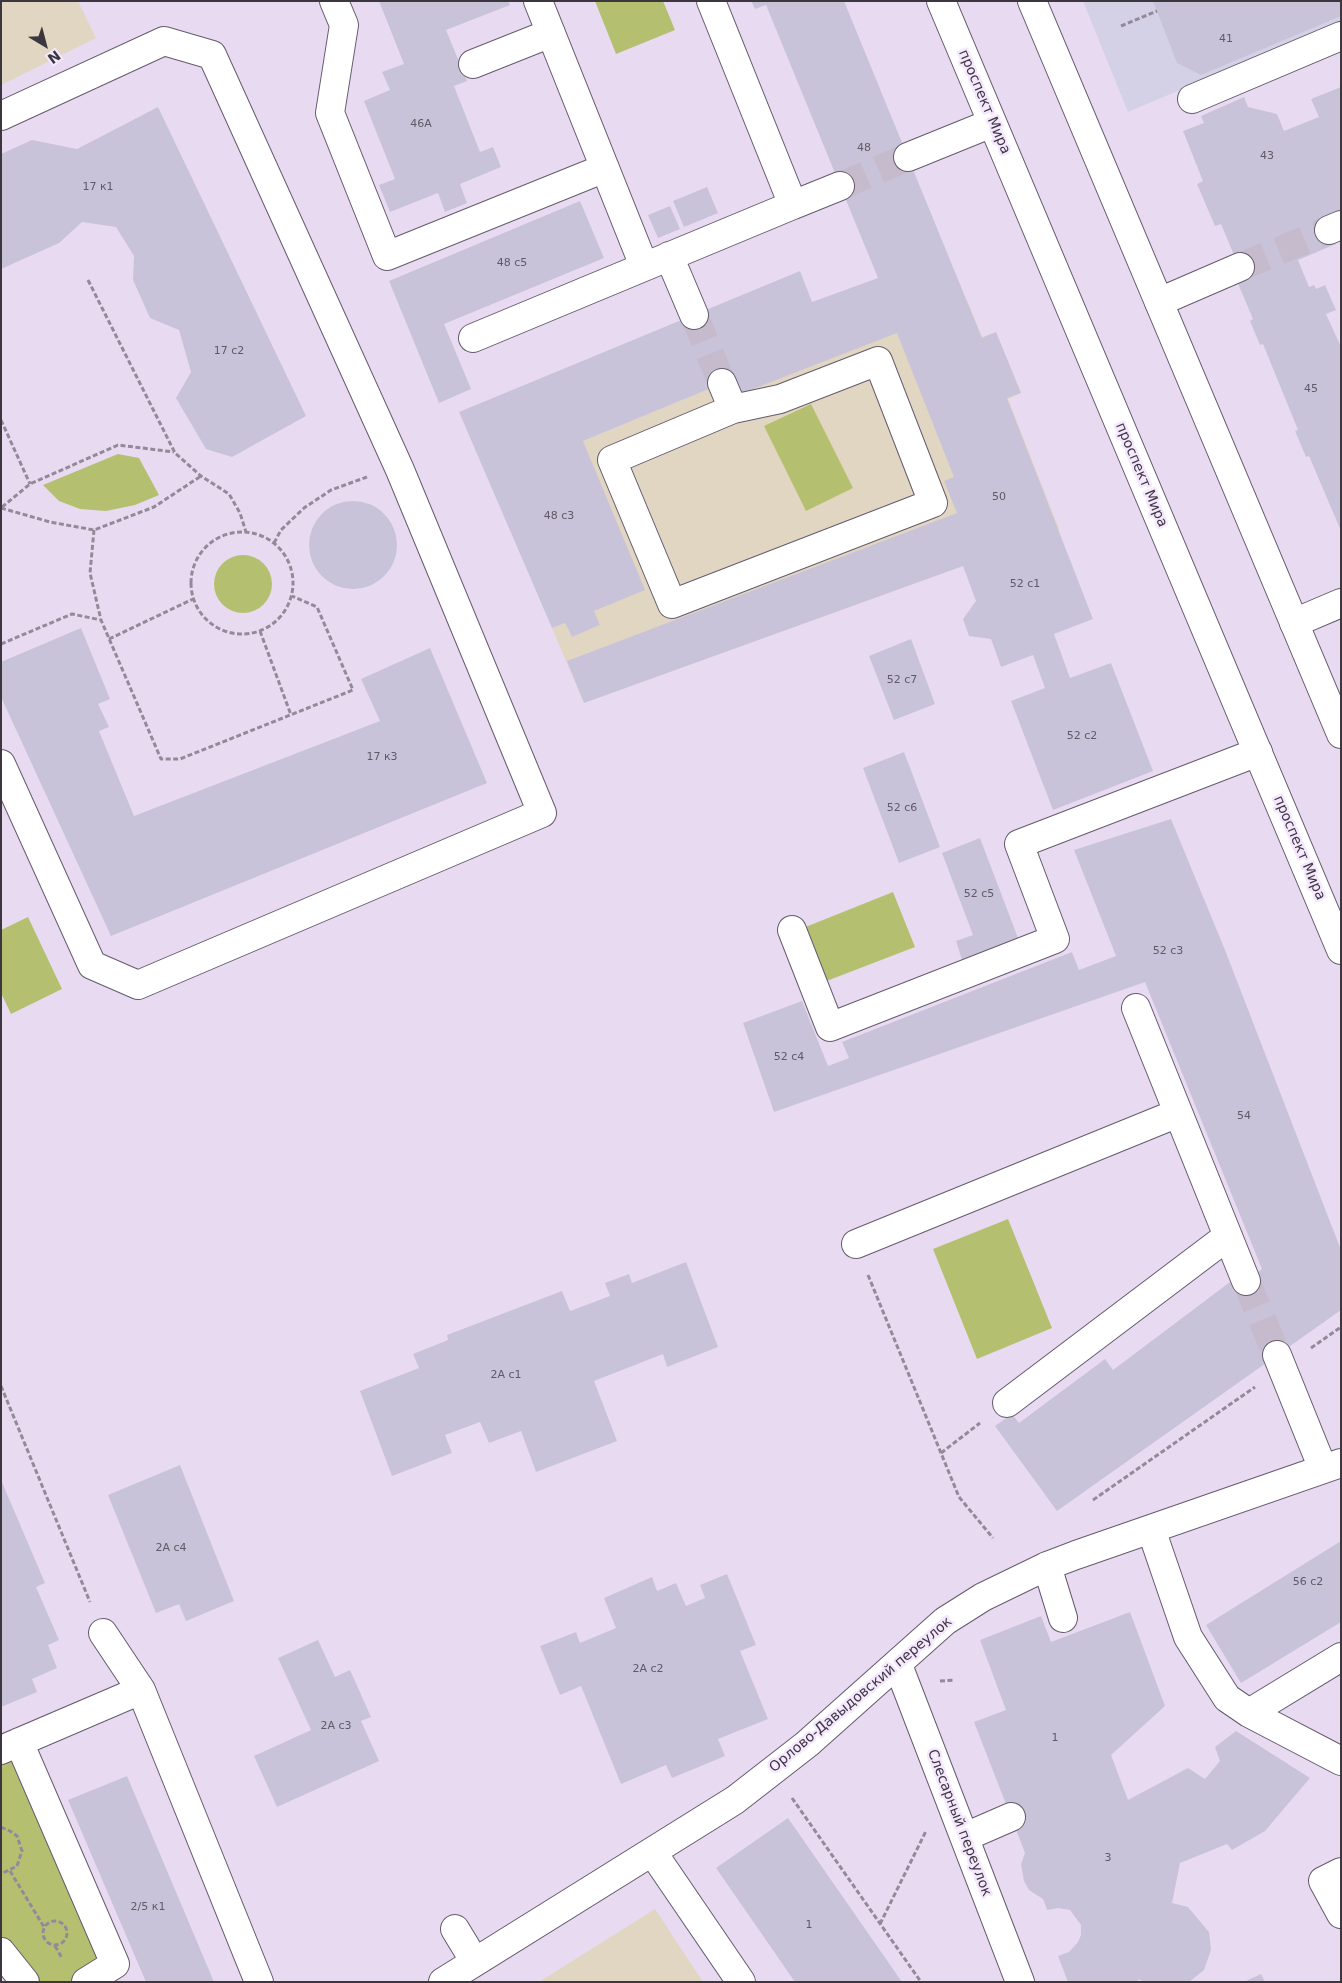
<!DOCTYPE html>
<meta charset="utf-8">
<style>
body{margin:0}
#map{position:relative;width:1342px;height:1983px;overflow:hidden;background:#e8dbf1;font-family:"DejaVu Sans",sans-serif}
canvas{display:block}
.frame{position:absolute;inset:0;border:2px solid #3c373f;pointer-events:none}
.north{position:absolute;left:20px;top:20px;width:50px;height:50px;-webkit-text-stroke:4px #f5e8fe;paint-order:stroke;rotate:143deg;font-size:14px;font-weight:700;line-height:20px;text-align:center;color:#3c373f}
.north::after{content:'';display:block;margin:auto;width:18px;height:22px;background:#3c373f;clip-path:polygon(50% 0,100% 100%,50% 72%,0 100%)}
</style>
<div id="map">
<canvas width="1342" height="1983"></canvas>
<div class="frame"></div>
<div class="north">N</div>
</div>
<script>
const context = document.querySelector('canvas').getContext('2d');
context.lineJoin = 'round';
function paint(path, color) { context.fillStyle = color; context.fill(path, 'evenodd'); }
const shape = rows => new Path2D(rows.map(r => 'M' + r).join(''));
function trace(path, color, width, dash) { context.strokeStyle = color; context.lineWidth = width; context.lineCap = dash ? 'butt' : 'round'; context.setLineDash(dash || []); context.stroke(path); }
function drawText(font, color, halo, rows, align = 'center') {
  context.font = font + ' "DejaVu Sans",sans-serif'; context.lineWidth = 5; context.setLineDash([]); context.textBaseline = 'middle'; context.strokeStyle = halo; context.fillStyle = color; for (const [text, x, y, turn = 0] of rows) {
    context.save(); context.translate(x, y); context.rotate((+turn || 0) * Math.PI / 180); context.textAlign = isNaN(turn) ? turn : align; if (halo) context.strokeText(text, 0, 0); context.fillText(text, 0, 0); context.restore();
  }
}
paint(shape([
 [1083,1,1341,1,1341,22,1128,112]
]), '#d4d1e6');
paint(shape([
 [1,1,78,1,96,38,1,85],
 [968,303,982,337,996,332,1021,393,1008,399,1059,529,963,566,584,703,552,628,565,623,572,637,600,625,594,611,583,441,733,379,897,333],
 [655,1909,703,1982,539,1982]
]), '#e0d6c1');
paint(shape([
 [595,1,663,1,675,30,616,54],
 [811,404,853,488,806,511,764,426],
 [118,454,139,458,159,495,135,505,106,511,80,509,59,501,43,485],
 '214 584a29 29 0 1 1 58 0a29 29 0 1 1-58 0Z',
 [893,892,915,947,824,982,803,928],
 [28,917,62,989,11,1014,1,993,1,930],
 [1008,1219,1052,1328,977,1359,933,1249],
 [16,1753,107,1961,72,1982,32,1982,1,1943,1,1759]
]), '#b4c070');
paint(shape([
 [379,1,508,1,510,5,446,30,467,81,454,86,480,152,493,147,501,167,460,184,467,203,445,212,438,193,390,212,379,185,395,179,364,101,390,90,382,72,404,64],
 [751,1,844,1,982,338,996,332,1021,393,1007,398,1093,619,1054,634,1070,678,1111,663,1153,771,1053,810,1011,701,1045,688,1033,655,1001,667,991,639,969,636,963,619,976,601,963,566,584,703,567,661,957,513,944,481,954,477,897,333,740,394,733,379,583,441,645,590,594,611,600,625,572,637,565,623,552,628,459,412,800,271,812,302,878,278,766,5,755,9],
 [1153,1,1341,1,1341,16,1201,75,1177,63],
 [1341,87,1341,209,1324,216,1336,244,1298,260,1309,287,1314,285,1316,289,1325,285,1336,310,1326,314,1341,347,1341,531,1309,456,1306,457,1295,431,1298,430,1263,344,1260,345,1250,321,1253,319,1236,279,1234,255,1221,224,1215,226,1197,184,1203,181,1183,131,1204,123,1201,116,1244,97,1248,107,1277,114,1284,131,1319,117,1311,99],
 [158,107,306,416,232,457,206,449,176,398,191,372,179,330,150,318,133,280,134,256,116,227,82,222,59,243,1,269,1,154,32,140,77,149],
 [707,187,718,213,684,227,673,201],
 [580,201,604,258,444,324,471,389,439,403,389,281],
 [670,206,680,229,658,238,648,215],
 '309 545a44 44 0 1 1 88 0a44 44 0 1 1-88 0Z',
 [81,628,110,699,98,704,109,727,99,731,134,816,380,721,361,679,430,648,487,783,111,936,1,697,1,662],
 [911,639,935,704,894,720,869,656],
 [904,752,940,847,899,863,863,768],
 [1171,819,1225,950,1341,1250,1341,1310,1057,1511,995,1426,1012,1414,1019,1423,1105,1359,1113,1370,1230,1282,1234,1291,1262,1269,1145,982,774,1112,743,1023,802,1001,828,1066,849,1058,842,1042,1072,952,1079,970,1116,956,1074,850],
 [980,838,1018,938,962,960,956,941,973,935,942,853],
 [686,1262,718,1347,667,1367,663,1354,594,1381,617,1441,536,1472,521,1431,489,1443,480,1422,445,1435,452,1453,392,1476,360,1391,419,1368,413,1354,448,1340,447,1335,562,1291,570,1311,610,1296,605,1283,629,1274,632,1283],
 [180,1465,234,1601,186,1621,179,1604,156,1613,108,1495],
 [1,1480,45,1583,36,1587,59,1640,48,1645,57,1668,32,1679,37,1692,1,1707],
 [1341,1541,1341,1622,1241,1683,1206,1625],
 [727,1574,756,1645,740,1651,768,1719,718,1739,725,1756,672,1778,666,1765,621,1784,581,1686,560,1695,540,1646,576,1632,580,1643,616,1628,604,1598,652,1577,657,1591,676,1583,686,1606,705,1598,700,1585],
 [1130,1612,1165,1706,1111,1755,1128,1800,1188,1768,1205,1779,1220,1761,1215,1747,1236,1731,1310,1778,1265,1831,1232,1850,1227,1844,1180,1863,1172,1903,1188,1907,1209,1932,1211,1950,1204,1970,1189,1982,1144,1982,1138,1979,1139,1982,1068,1982,1058,1956,1069,1952,1078,1942,1081,1935,1081,1925,1070,1910,1058,1908,1047,1910,1043,1899,1029,1890,1024,1881,1021,1864,1025,1853,974,1722,1006,1710,980,1640,1041,1616,1051,1642],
 [318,1640,335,1677,350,1670,371,1717,361,1721,379,1761,277,1807,254,1756,311,1730,278,1658],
 [127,1776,214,1982,146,1982,68,1800],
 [788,1818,902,1982,795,1982,716,1868],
 [1261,1974,1265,1982,1244,1982]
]), '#c9c3da');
trace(shape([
 [840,186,908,157],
 [1240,267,1329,230],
 [694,315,722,383],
 [1246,1281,1277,1355]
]), '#c6bacd', 28, [28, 14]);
const minor = shape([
 [334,1,344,25,330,113,387,256,605,168],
 [538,1,644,266],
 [473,64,551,33],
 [1192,99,1341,36],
 [1,116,164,41,212,55,400,470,542,813,138,985,92,965,1,764],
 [908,157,992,123],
 [793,205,840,186],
 [1329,230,1341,225],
 [669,256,694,315],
 [1159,302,1240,267],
 [473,338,793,205,711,1],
 [722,383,733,409,612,460,672,604,933,503,878,361,780,399,733,409],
 [1294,623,1341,603],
 [792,930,830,1027,1055,939,1019,844,1258,752],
 [1136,1008,1246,1281],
 [856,1244,1178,1113],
 [1277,1355,1323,1469],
 [1007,1403,1228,1236],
 [1151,1529,1188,1637,1227,1698,1249,1713,1341,1761],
 [1047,1566,1063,1618],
 [103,1633,141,1690,259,1982],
 [898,1665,1020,1982],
 [1249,1713,1341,1657],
 [19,1742,115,1964,86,1982],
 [1,1750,141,1690],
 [965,1837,1011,1817],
 [653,1853,741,1982],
 [1341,1872,1323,1881,1341,1914],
 [455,1929,475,1962],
 [1,1952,25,1982],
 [443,1982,735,1800,807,1744,945,1621,983,1597,1047,1566,1076,1555,1341,1463]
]);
const major = shape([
 [941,1,1341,950],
 [1032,1,1341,734]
]);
trace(minor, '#655a6d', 30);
trace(major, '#655a6d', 30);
trace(shape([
 [1121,26,1157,11],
 [88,280,175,453,201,476,229,494,240,513,246,532],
 [1,420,30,484],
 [2,507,30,484,118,445,174,452],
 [1,508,50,522,94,530,154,507,201,476],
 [94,530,90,573,101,620,161,759,180,759,353,690,317,607,292,596],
 '191 583a51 51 0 1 1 102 0a51 51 0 1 1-102 0Z',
 [274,543,281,530,304,508,331,490,367,477],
 [260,631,291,715],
 [109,639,193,599],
 [1,644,72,614,101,620],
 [868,1275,959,1497,993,1538],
 [1311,1348,1341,1327],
 [1,1386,90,1602],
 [941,1453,980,1423],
 [1093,1500,1255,1387],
 [940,1681,955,1680],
 [792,1798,921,1982],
 [1,1827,10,1831,17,1836,22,1851,17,1866,1,1874],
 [10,1871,44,1927],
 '43 1933a12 12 0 1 1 24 0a12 12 0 1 1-24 0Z',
 [880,1924,926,1831],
 [55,1946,62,1958]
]), '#938a99', 3, [5, 2.5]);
trace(minor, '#fff', 28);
trace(major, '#fff', 28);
drawText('11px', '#5f5a66', null, [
 ["41",1226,39],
 ["46А",421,124],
 ["48",864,148],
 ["43",1267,156],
 ["17 к1",98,187],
 ["48 с5",512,263],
 ["17 с2",229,351],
 ["45",1311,389],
 ["50",999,497],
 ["48 с3",559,516],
 ["52 с1",1025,584],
 ["52 с7",902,680],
 ["52 с2",1082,736],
 ["17 к3",382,757],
 ["52 с6",902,808],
 ["52 с5",979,894],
 ["52 с3",1168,951],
 ["52 с4",789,1057],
 ["54",1244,1116],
 ["2А с1",506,1375],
 ["2А с4",171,1548],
 ["56 с2",1308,1582],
 ["2А с2",648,1669],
 ["2А с3",336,1726],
 ["1",1055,1738],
 ["3",1108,1858],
 ["2/5 к1",148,1907],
 ["1",809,1925]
]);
drawText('14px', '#3c373f', '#f5e8fe', [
 ["проспект Мира",984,102,67],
 ["проспект Мира",1141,475,67],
 ["проспект Мира",1299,848,67],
 ["Орлово-Давыдовский переулок",861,1695,-40],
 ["Слесарный переулок",959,1823,69]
]);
</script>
